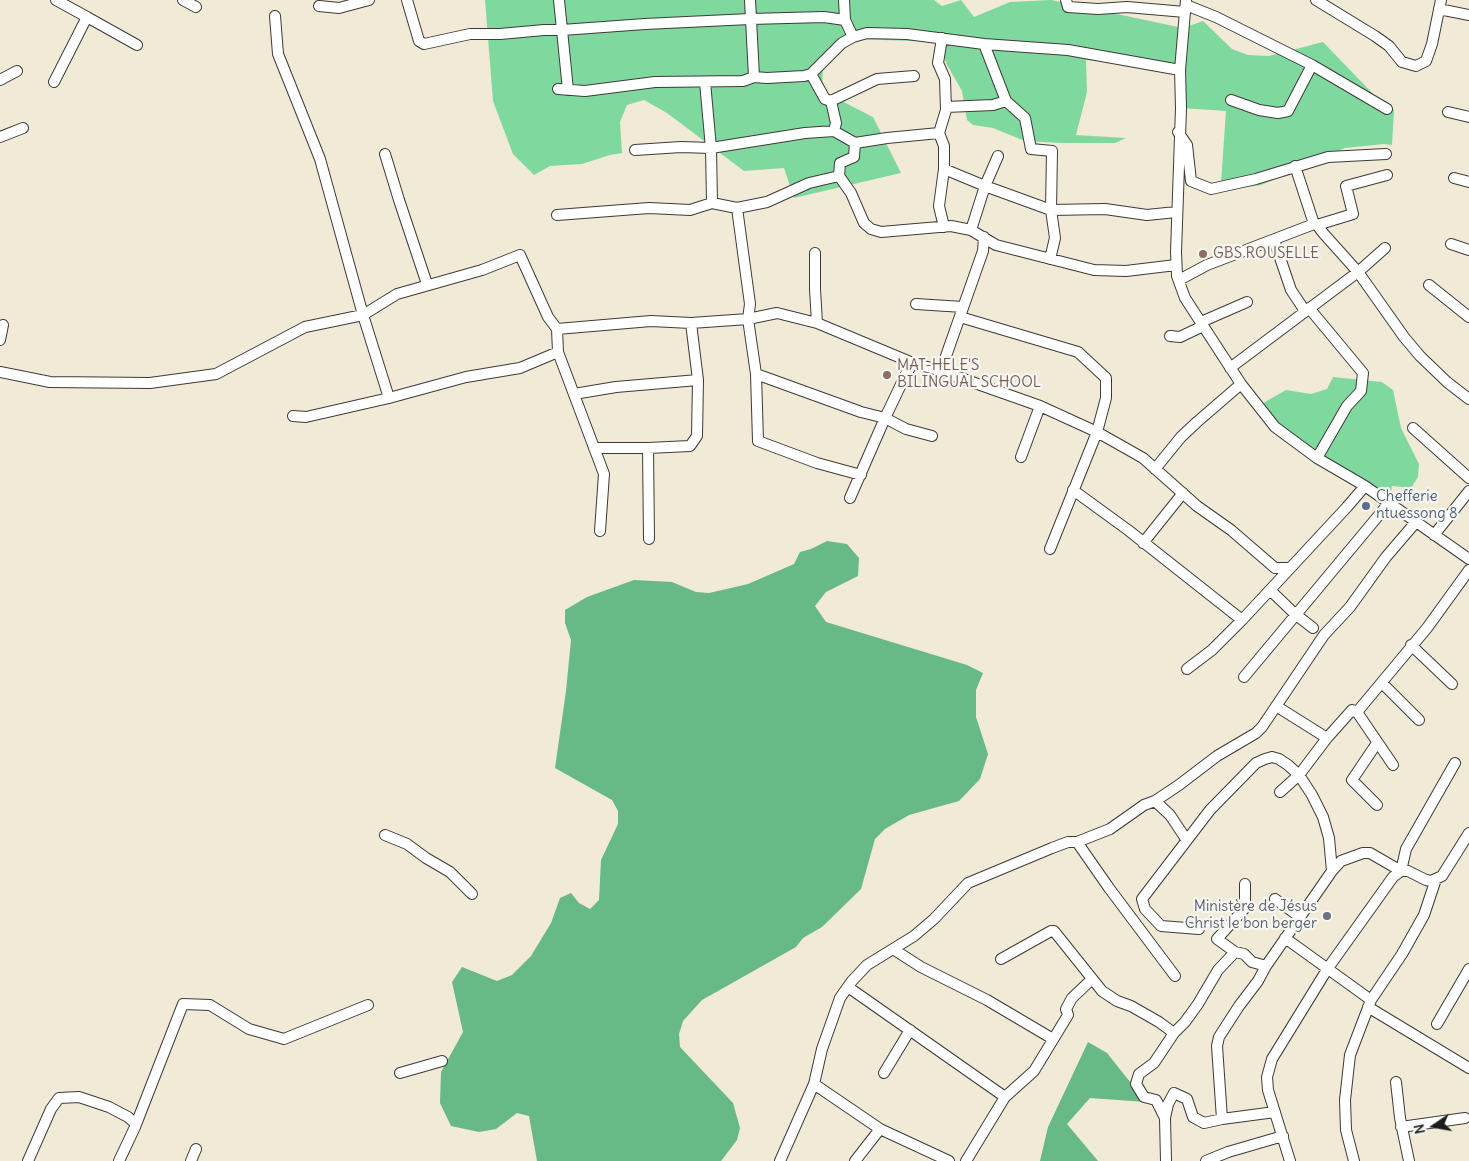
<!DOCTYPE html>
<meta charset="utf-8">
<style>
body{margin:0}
#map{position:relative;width:1469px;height:1161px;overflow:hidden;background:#f1ead6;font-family:Delius,sans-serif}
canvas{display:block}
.north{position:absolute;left:1409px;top:1101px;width:50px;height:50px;-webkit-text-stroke:4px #f6f6f2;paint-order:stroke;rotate:258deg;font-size:14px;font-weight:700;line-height:20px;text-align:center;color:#1c1c1c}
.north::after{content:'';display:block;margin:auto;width:18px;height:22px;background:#1c1c1c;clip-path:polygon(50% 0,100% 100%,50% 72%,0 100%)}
</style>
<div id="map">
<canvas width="1469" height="1161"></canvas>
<div class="north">N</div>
</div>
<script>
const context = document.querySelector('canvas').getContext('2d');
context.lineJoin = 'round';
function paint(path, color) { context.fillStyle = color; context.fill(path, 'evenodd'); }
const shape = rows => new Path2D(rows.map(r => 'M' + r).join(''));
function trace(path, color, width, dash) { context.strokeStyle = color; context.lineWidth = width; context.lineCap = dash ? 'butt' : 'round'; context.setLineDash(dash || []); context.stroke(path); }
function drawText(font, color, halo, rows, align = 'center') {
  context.font = font + ' Delius,sans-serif'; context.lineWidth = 4.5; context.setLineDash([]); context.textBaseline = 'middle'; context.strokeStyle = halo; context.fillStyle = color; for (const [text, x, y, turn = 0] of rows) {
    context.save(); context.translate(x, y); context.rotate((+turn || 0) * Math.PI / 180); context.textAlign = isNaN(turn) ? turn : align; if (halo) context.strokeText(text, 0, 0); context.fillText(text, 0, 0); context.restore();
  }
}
paint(shape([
 [485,0,934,0,942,6,961,0,974,17,1010,2,1051,0,1183,28,1203,21,1232,49,1248,55,1269,56,1323,42,1377,98,1394,110,1392,145,1384,144,1345,148,1261,185,1235,189,1221,183,1226,111,1181,108,1180,70,1159,66,1086,60,1087,92,1076,135,1126,138,1115,143,1061,143,1025,141,993,128,973,125,967,120,962,91,947,65,938,42,856,39,823,67,822,91,873,117,901,173,794,198,784,168,744,171,667,113,644,100,627,105,620,122,622,153,610,155,582,164,550,166,534,175,513,154,493,101],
 [1333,377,1382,382,1393,390,1401,428,1419,464,1418,477,1411,488,1392,486,1389,503,1317,458,1258,406,1286,390,1311,394,1327,389]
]), '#7fd99e');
paint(shape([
 [827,541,847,544,859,558,858,576,826,592,815,606,826,622,967,665,983,673,976,690,976,717,988,754,980,779,959,801,909,815,885,829,875,839,861,889,822,927,803,938,796,947,702,1000,683,1021,679,1034,680,1047,733,1103,740,1128,737,1140,721,1161,537,1161,529,1116,517,1113,496,1129,479,1132,451,1126,440,1103,441,1072,463,1032,452,982,462,967,497,981,512,975,531,956,551,923,560,898,571,893,579,903,590,909,599,900,601,860,618,824,618,811,612,800,555,768,566,691,571,640,565,623,565,610,587,597,634,580,672,582,696,592,709,593,748,584,794,564,800,552,811,549],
 [1088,1042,1107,1053,1146,1102,1090,1098,1067,1124,1098,1161,1040,1161,1048,1127]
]), '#67b985');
const minor = shape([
 [183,0,196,7],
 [407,0,419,41,424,44,470,34,500,34,544,30,562,30,645,24,750,19,824,17,845,20,853,37],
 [559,0,568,90],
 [750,0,754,77],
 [844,0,845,20],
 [1066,0,1068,7,1098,9,1127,7,1185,12],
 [1186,0,1180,70,1181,108,1176,252,1177,276,1185,298,1241,384,1275,427,1317,458,1365,486,1469,559],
 [1316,0,1375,36,1389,46,1402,62,1416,66,1426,61,1432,44,1441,0],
 [1186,5,1216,17,1312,65,1387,109],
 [319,6,339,8,369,0],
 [1439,9,1469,15],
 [275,16,278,54,320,159,363,315,389,398],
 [87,17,137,45],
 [942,38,938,63,945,79,946,110,939,133,944,146,944,169,939,206,944,227],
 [984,44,1006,101,1025,118,1031,149,1052,151,1051,210,1055,238,1050,259],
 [811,74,825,99,831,101,836,123,834,131],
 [0,80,17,71],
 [54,82,87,17,56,0],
 [705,82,711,148,712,203,737,208,767,202,809,183,839,176],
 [558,89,585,91,655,82,743,81,754,77,767,78,804,76,811,74,842,43,853,37,867,33,907,34,984,44,1068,50,1180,70],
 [1231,100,1259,110,1278,113,1288,111,1312,65],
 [831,101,877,79,914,76],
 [946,107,993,105,1006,101],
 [1448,112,1469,117],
 [1178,132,1187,145,1191,181,1211,189,1256,179,1328,157,1386,154],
 [0,137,23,128],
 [855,143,887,138,939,133],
 [635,150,681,147,711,148,805,133,834,131,855,143,854,157,840,163,839,176,851,193,864,223,871,229,881,232,951,226,971,230,996,245,1094,270,1126,271,1176,265],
 [385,154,399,200,427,284],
 [1295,166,1314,224],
 [944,169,985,186,1051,210,1105,209,1147,215,1176,212],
 [1454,178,1469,182],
 [737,208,750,304,748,319,756,374,758,441,817,463,861,475],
 [557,215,649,208,690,210,712,203],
 [1317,225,1324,234,1358,272,1404,337,1420,356,1447,382,1469,399],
 [971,230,985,186,998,156],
 [1274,240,1291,290,1305,311],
 [1451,244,1469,250],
 [815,253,815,289,817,323],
 [1179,280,1207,265,1314,224,1317,225,1353,214,1346,186,1387,175],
 [1429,285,1469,317],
 [916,304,963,307],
 [1309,308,1363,373,1361,391,1347,406,1317,458],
 [960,317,1078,352,1106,378,1106,398,1097,432,1050,549],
 [1201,322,1247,302],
 [557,329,558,352,604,474,600,531],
 [1170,336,1180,337,1203,326],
 [0,340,3,325],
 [913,363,906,374,885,418,906,429,932,436],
 [1230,368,1358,272,1385,248],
 [938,370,948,368,946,356,983,251,984,237],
 [0,372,50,382,150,383,216,374,305,327,363,315,397,294,482,270,520,255,548,317,557,329,651,321,691,323,748,319,777,313,817,323,913,363,938,370,1040,406,1097,432,1143,458,1197,506,1231,530,1275,568,1289,568],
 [756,374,861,412,885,418,850,498],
 [574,394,616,387,698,380],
 [293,416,306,417,389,398,466,377,520,368,558,352],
 [1413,428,1469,478],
 [594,448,648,448,690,446,697,436,698,380,691,323],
 [648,448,649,539],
 [1021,457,1040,406],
 [1155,469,1181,437,1197,422,1241,384],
 [1073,490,1128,530,1242,620],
 [1434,535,1469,491],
 [1143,543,1183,493],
 [1270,590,1295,614,1313,628],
 [1411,645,1452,684],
 [1187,669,1212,650,1242,620,1347,507,1365,486],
 [1244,677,1389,503],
 [1382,683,1419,720],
 [1276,706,1327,738],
 [1357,712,1427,628,1469,570],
 [1280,792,1299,775,1327,738,1352,710,1357,712,1393,765],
 [1155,801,1170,815,1186,839],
 [1377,805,1352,780,1377,743],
 [385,835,407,844,426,858,450,872,472,894],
 [1077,842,1109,888,1175,976],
 [1275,899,1300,917],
 [1199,929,1161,926,1145,909,1142,899,1210,810,1256,763,1265,759,1272,757,1279,759,1288,765,1299,775,1312,795,1323,817,1329,838,1332,871],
 [1285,938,1371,1000],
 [893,949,921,967,987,1000,1053,1039],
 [1235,952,1217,939,1245,908,1245,884],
 [1001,959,1051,931,1054,931,1102,991,1117,1001,1131,1006,1159,1022,1174,1033],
 [1266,966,1252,962,1244,954,1235,952,1218,970,1198,1004,1185,1022,1174,1033,1154,1063,1139,1074,1136,1084,1144,1097,1156,1100,1165,1118,1168,1104,1174,1093,1187,1099,1193,1117,1204,1123,1222,1119,1275,1112],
 [848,987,1005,1097],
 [1368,1007,1469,1068],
 [1437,1024,1469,969],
 [400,1073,442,1061],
 [884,1073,910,1030],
 [1396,1082,1400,1118,1409,1161],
 [814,1084,880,1129,949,1161],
 [1165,1118,1166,1161],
 [1222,1119,1217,1046,1219,1037,1239,1006,1258,981,1266,966,1332,871,1341,861,1363,853,1370,853,1401,871,1408,871,1426,880,1431,881,1442,876,1469,833],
 [1401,1127,1465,1118],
 [28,1161,51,1109,59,1098,79,1097,109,1107,128,1117,136,1124],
 [119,1161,135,1127,183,1004,210,1005,249,1029,284,1039,368,1005],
 [191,1161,196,1149],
 [780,1161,814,1084,822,1049,840,998,852,981,867,965,914,936,934,919,968,883,1052,848,1068,842,1077,842,1110,829,1144,805,1155,801,1179,785,1217,756,1256,733,1262,727,1324,635,1350,607,1386,557,1416,522],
 [855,1161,880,1129],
 [966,1161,1005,1097,1034,1071,1068,1015,1066,1009,1072,998,1092,979],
 [1206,1161,1228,1152,1283,1136],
 [1290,1161,1268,1090,1267,1077,1272,1059,1328,968,1393,877,1401,871,1406,849,1455,763],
 [1354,1161,1346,1130,1345,1100,1350,1055,1371,1000,1402,954,1424,915,1436,879]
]);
trace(minor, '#3c3b38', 12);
trace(minor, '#fff', 10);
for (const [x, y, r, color] of [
 [1203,254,5,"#8d6e63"],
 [887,375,5,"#8d6e63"],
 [1366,506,5,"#5c6f8a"],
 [1327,916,5,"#6b7280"]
]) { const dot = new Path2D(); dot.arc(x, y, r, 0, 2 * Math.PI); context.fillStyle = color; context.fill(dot); trace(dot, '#f6f6f2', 2); }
drawText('15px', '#785e54', '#f6f6f2', [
 ["GBS ROUSELLE",1213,254],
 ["MAT-HELE'S",897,366],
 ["BILINGUAL SCHOOL",897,383]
], 'left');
drawText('15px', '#4e5e75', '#f6f6f2', [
 ["Chefferie",1376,497],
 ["ntuessong 8",1376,514]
], 'left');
drawText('15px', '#5b616d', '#f6f6f2', [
 ["Ministère de Jésus",1317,907],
 ["Christ le bon berger",1317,924]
], 'right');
</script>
